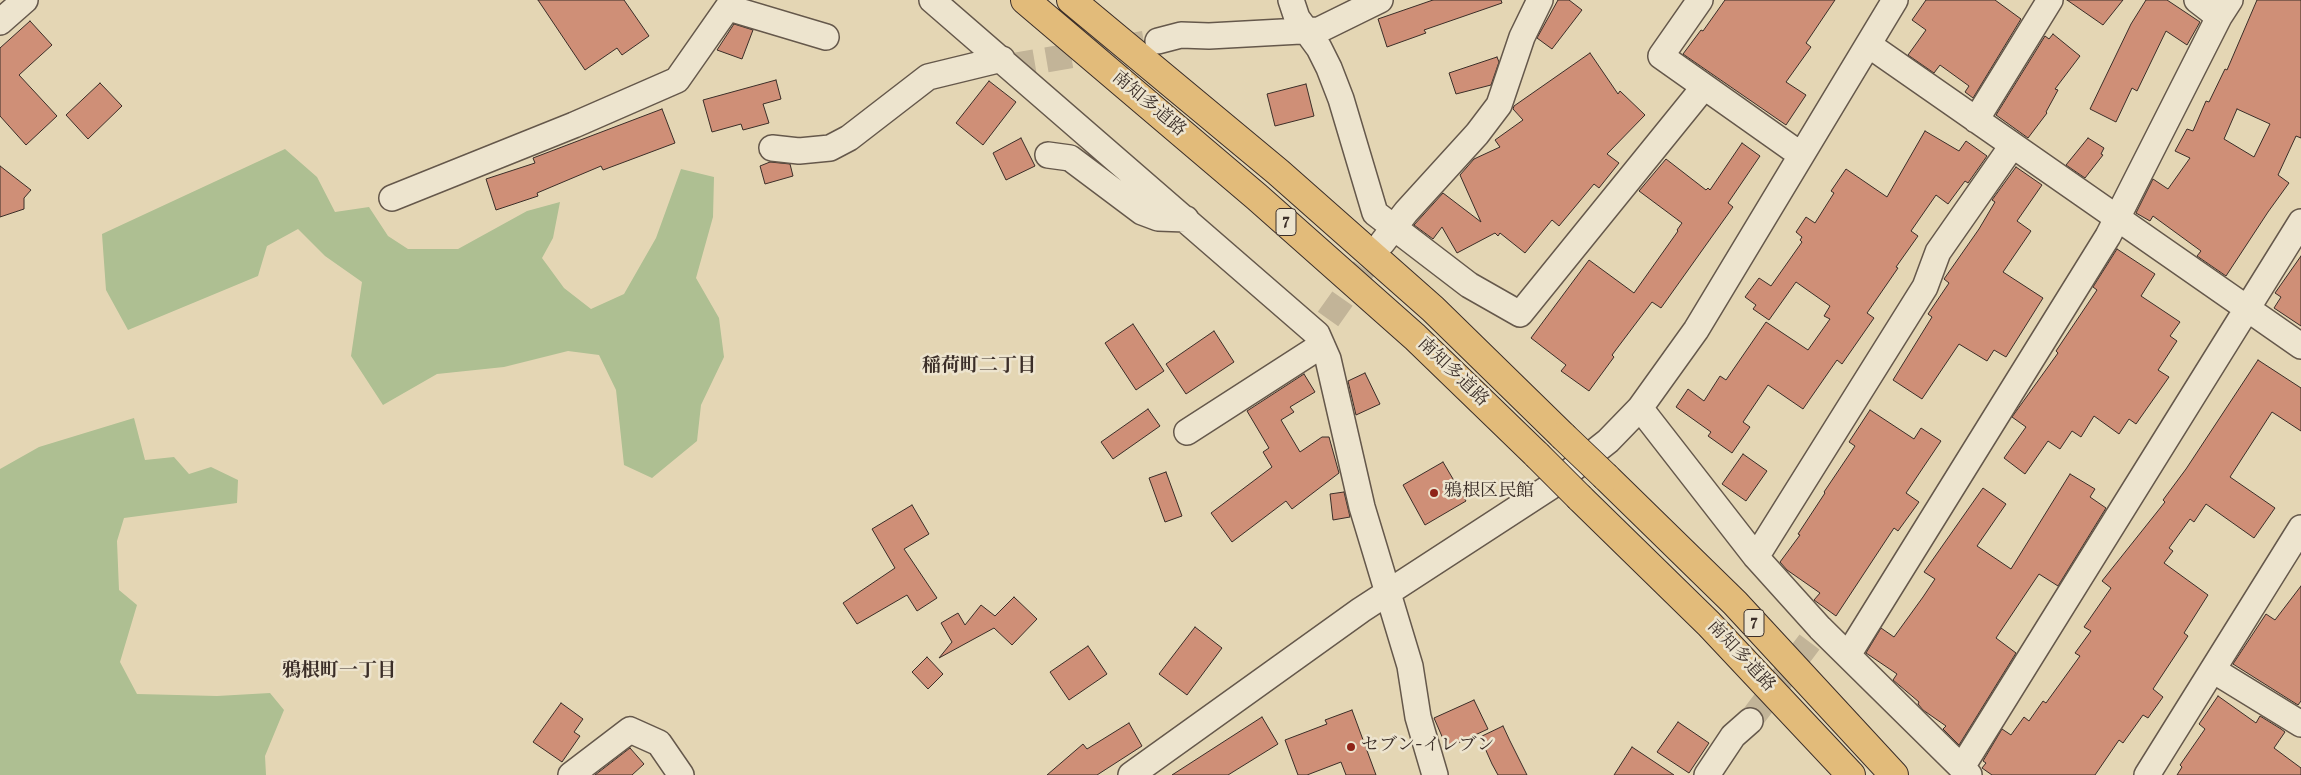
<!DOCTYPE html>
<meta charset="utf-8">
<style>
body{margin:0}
canvas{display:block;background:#e4d6b4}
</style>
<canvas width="2301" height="775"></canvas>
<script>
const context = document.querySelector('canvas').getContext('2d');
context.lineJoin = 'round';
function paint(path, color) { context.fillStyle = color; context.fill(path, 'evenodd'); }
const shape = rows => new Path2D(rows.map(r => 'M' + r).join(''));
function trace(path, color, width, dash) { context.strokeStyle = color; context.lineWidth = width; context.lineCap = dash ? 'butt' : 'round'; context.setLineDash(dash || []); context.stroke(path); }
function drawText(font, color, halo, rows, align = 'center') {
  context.font = font + ' Vollkorn,"Noto Serif JP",serif'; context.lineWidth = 5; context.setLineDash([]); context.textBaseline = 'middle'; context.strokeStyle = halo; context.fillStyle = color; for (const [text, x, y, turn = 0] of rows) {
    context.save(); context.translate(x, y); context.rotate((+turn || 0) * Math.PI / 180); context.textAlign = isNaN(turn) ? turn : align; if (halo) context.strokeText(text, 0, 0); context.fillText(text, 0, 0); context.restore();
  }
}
paint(shape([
 [285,149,317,177,335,212,369,207,388,236,408,249,458,249,527,211,560,202,553,238,542,258,564,288,591,309,624,294,656,238,681,169,714,177,713,217,696,278,719,318,724,357,701,405,697,441,652,478,624,465,616,390,599,355,568,351,504,367,437,374,383,405,351,356,362,282,325,256,298,229,267,246,258,276,128,330,106,290,102,234],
 [134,418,145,460,174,457,189,474,211,467,238,480,237,503,124,518,117,541,119,590,137,605,120,662,137,694,217,696,270,693,284,710,265,756,266,775,0,775,0,469,39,447]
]), '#aebf92');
const building = shape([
 [538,0,624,0,649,36,622,55,617,48,585,70,538,0],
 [1433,0,1501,0,1502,3,1424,30,1426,33,1387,47,1378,19,1433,0],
 [1558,0,1569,0,1582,10,1552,49,1537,38,1558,0],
 [1725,0,1835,0,1806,43,1811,47,1786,82,1806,95,1786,125,1683,54,1701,30,1703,31,1725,0],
 [1926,0,1995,0,2021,19,1973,98,1965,92,1969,86,1940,65,1934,73,1908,55,1926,30,1912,20,1926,0],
 [2067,0,2123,0,2103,25,2067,0],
 [2146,0,2167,0,2200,22,2187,45,2166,31,2137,91,2132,88,2116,122,2090,109,2131,24,2146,0],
 [2257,0,2301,0,2301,138,2296,136,2278,175,2289,183,2268,212,2226,276,2197,256,2201,251,2153,216,2150,221,2136,213,2153,179,2168,189,2190,158,2175,151,2187,129,2193,131,2206,101,2209,102,2225,69,2227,70,2257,0],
 [2237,109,2270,124,2254,157,2224,139,2237,109],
 [30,21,52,45,19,75,57,116,26,145,0,116,0,48,30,21],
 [734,24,753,30,742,59,717,50,734,24],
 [2053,34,2080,56,2055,89,2058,90,2046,112,2047,113,2028,138,1996,115,2045,36,2049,39,2053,34],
 [1590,53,1618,94,1620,91,1645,115,1607,154,1619,163,1599,188,1594,184,1559,226,1552,220,1525,253,1500,233,1498,236,1495,233,1457,253,1442,227,1433,239,1414,225,1443,193,1481,222,1460,175,1474,159,1500,147,1495,140,1523,120,1513,109,1514,106,1590,53],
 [1497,57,1499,62,1491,85,1456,94,1449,73,1497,57],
 [776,80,781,99,763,104,769,123,743,130,741,124,712,132,703,100,776,80],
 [989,81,1016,102,983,145,956,123,989,81],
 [100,83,122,106,88,139,66,115,100,83],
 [1306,84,1314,116,1275,126,1267,94,1306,84],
 [662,109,675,143,603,170,601,166,537,193,538,196,496,210,486,179,535,163,533,158,662,109],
 [1925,131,1959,151,1966,141,1987,156,1968,183,1965,181,1948,204,1936,195,1911,231,1918,236,1896,267,1898,268,1867,313,1874,318,1842,364,1837,360,1803,409,1768,385,1743,422,1750,427,1732,453,1708,436,1711,432,1676,407,1688,389,1704,401,1720,376,1726,380,1766,322,1808,350,1830,319,1824,316,1830,306,1796,282,1769,320,1753,309,1756,305,1745,297,1759,278,1771,286,1802,242,1800,240,1802,237,1796,232,1806,217,1815,223,1834,193,1831,191,1846,169,1887,197,1925,131],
 [1021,138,1035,166,1006,180,993,153,1021,138],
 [2088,138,2104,148,2101,154,2103,155,2085,178,2066,165,2088,138],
 [1742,143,1760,156,1728,203,1733,207,1661,308,1652,302,1612,355,1614,357,1589,391,1561,371,1566,365,1531,338,1589,260,1634,293,1678,231,1677,230,1682,223,1639,191,1666,159,1706,190,1708,188,1710,190,1742,143],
 [770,162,790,164,793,176,765,184,760,166,770,162],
 [0,166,31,190,24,198,24,209,0,217,0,166],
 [2016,167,2042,185,2017,221,2031,231,2003,272,2043,298,2006,357,1994,350,1987,361,1959,344,1922,399,1893,380,1932,317,1928,314,1949,283,1944,279,1979,229,1995,202,1992,200,2016,167],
 [2117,249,2155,274,2141,296,2180,322,2170,336,2177,341,2158,370,2169,377,2136,424,2129,419,2119,434,2094,416,2081,437,2072,431,2060,449,2048,441,2025,474,2004,458,2026,427,2012,417,2058,353,2056,351,2097,290,2093,287,2117,249],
 [2301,256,2301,326,2274,308,2281,297,2275,293,2301,256],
 [1133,324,1164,371,1136,390,1105,343,1133,324],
 [1214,331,1234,362,1186,394,1166,364,1214,331],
 [2258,360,2301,388,2301,431,2272,412,2230,477,2275,508,2254,538,2206,504,2194,522,2190,519,2169,548,2173,551,2164,563,2208,595,2184,633,2188,636,2153,689,2163,697,2148,718,2143,715,2123,743,2119,740,2095,775,1992,775,1982,768,1986,763,1983,761,2002,729,2011,735,2024,717,2029,721,2043,701,2046,703,2080,656,2075,653,2091,631,2084,627,2111,588,2102,581,2165,502,2163,500,2186,469,2258,360],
 [1365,373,1380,404,1356,415,1348,381,1365,373],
 [1304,374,1315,392,1290,407,1294,412,1281,420,1300,452,1322,437,1329,437,1339,473,1292,509,1286,501,1232,542,1211,513,1272,467,1263,452,1269,448,1247,411,1304,374],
 [1148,409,1160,426,1113,459,1101,442,1148,409],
 [1870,410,1914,439,1921,428,1941,441,1906,493,1919,502,1898,531,1894,528,1836,616,1814,600,1820,593,1787,570,1780,562,1800,535,1798,534,1825,493,1824,492,1855,446,1849,442,1870,410],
 [1743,454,1767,471,1746,501,1722,484,1743,454],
 [1443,462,1466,501,1425,525,1403,485,1443,462],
 [1166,472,1182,516,1165,522,1149,478,1166,472],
 [2070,474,2095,489,2090,497,2106,508,2058,586,2039,574,1996,638,2016,653,1959,745,1943,729,1946,726,1923,710,1918,704,1919,702,1893,680,1897,674,1866,653,1881,628,1894,637,1923,597,1935,579,1924,572,1983,488,2006,504,1977,546,2011,569,2070,474],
 [1344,492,1350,517,1333,520,1330,494,1344,492],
 [912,505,929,534,904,549,937,598,917,611,907,595,857,624,843,603,895,568,872,529,912,505],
 [2301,586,2301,701,2298,705,2233,664,2266,614,2275,620,2301,586],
 [1014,597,1037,619,1012,645,994,628,939,658,952,642,941,623,958,613,965,625,981,605,995,616,1014,597],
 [1195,627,1222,648,1187,695,1159,674,1195,627],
 [1088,646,1107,674,1069,700,1050,672,1088,646],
 [927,657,943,674,928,689,912,672,927,657],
 [2218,696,2256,723,2260,716,2281,729,2285,732,2274,748,2301,768,2301,775,2177,775,2182,767,2180,765,2205,729,2199,724,2218,696],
 [1474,700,1488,729,1447,748,1434,718,1474,700],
 [561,703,583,719,574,732,580,736,562,762,533,742,561,703],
 [1352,710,1376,775,1346,775,1341,762,1307,775,1298,775,1285,740,1327,724,1325,720,1352,710],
 [1262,717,1278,744,1228,775,1172,775,1262,717],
 [1678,722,1709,743,1689,773,1657,752,1678,722],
 [1129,723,1142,746,1097,775,1047,775,1083,744,1087,749,1129,723],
 [1503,726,1510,741,1527,775,1498,775,1492,764,1480,737,1503,726],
 [1632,747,1674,775,1614,775,1632,747],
 [630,748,644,764,632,775,595,775,630,748]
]);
paint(building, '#cf8f77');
trace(building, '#3b2e28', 1);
trace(shape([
 [1010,66,1158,41],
 [1328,319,1382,243],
 [1750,721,1820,628]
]), '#c2b498', 25, [25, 12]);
const minor = shape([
 [932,0,1317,334,1328,359,1362,507,1410,666,1418,717,1435,775],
 [1291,0,1297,18,1319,48,1329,68,1341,99,1375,213,1469,285,1520,314,1704,87],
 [1700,0,1661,56,1801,155],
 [2197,0,2219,17],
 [729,8,826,37],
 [0,22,25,0],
 [1158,41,1181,35,1209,36,1319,30,1380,0],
 [1869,45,2301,346],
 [1976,120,2050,0],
 [772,148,799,151,830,148,849,138,928,77,1002,59],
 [1048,155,1070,158,1142,212,1158,218,1186,219],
 [392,198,574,125,677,80,733,0],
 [1382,243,1406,212,1477,134,1499,105,1522,37,1540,0],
 [1640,408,1756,557,1820,628,1969,775],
 [1187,432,1322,345],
 [1756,557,1925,287,1938,252,2012,146],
 [1848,655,2108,236,2219,17,2230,0],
 [2213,670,2301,724],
 [1962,767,2301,222],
 [571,775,630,730,659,743,681,775],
 [1131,775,1361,610,1550,487,1608,441,1640,408,1696,330,1895,0],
 [1707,775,1733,736,1750,721],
 [2147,775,2301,528]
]);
const highway = shape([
 [1025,0,1257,197,1415,337,1537,455],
 [1071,0,1278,172,1433,309,1563,436],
 [1606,477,1735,603,1894,775],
 [1580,498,1709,624,1851,775]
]);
trace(minor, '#65584b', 28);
trace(highway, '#3b2e28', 30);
trace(minor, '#ede4ce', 25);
trace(highway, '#e2bb7a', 28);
const highwayBridge = shape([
 [1563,436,1606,477],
 [1537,455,1580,498]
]);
trace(highwayBridge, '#3b2e28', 30, []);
trace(highwayBridge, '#e2bb7a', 28);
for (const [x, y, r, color] of [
 [1434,493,5,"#8f2418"],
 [1351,747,5,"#8f2418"]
]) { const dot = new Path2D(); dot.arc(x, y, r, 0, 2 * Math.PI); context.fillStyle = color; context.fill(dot); trace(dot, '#ede4ce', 2); }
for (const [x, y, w] of [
 [1286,222,20],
 [1754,623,20]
]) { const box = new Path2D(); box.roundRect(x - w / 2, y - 13.5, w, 27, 4); context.fillStyle = '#ede4ce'; context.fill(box); trace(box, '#3b2e28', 1); }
drawText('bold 16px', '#3b2e28', null, [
 ["7",1286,222],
 ["7",1754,623]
]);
drawText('18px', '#3b2e28', '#ede4ce', [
 ["南知多道路",1148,105,40],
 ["南知多道路",1452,373,44],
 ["南知多道路",1740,657,47]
]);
drawText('18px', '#3b2e28', '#ede4ce', [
 ["鴉根区民館",1444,493],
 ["セブン-イレブン",1361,747]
], 'left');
drawText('bold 19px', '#3b2e28', '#ede4ce', [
 ["稲荷町二丁目",979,368],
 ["鴉根町一丁目",339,673]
]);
</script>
